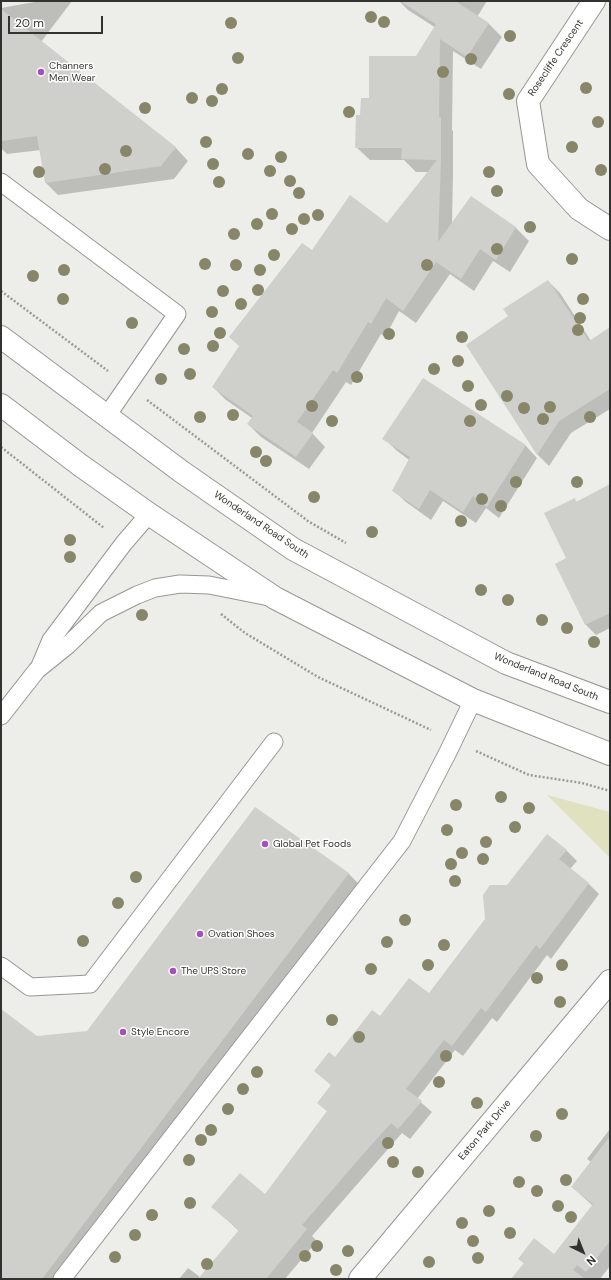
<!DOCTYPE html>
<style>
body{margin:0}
#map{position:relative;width:611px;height:1280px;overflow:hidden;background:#edede9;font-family:"DM Sans",sans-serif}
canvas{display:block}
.frame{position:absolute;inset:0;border:2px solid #323230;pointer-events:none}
.north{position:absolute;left:563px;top:1232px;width:40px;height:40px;-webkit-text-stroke:3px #fffffe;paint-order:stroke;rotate:137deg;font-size:11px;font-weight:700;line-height:16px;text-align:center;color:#323230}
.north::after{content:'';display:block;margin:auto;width:14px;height:18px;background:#323230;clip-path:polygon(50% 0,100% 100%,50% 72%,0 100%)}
.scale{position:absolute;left:8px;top:16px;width:95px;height:18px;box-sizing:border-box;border:2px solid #323230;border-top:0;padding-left:5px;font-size:12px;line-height:14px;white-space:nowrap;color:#323230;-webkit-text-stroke:3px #fffffe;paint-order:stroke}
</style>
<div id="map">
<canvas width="611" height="1280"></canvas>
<div class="frame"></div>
<div class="north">N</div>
<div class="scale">20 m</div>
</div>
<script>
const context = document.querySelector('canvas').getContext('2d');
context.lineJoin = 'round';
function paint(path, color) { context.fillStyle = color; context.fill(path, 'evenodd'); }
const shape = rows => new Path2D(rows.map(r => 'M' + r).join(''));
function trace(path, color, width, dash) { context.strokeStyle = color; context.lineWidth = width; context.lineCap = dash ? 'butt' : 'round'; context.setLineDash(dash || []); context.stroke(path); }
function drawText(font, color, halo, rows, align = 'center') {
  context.font = font + ' "DM Sans",sans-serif'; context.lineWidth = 3; context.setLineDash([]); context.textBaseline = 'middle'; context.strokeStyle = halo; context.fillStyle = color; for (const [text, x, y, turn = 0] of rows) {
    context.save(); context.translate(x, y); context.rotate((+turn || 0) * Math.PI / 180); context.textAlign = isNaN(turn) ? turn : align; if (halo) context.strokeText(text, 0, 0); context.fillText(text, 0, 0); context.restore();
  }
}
paint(shape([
 [547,795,610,812,610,858]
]), '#e0e1be');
paint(shape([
 [40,1,72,1,41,42,176,148,188,161,174,179,58,195,46,183,41,150,7,154,1,148,1,8],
 [399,1,487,1,477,17,489,24,502,37,481,69,453,51,452,130,453,131,453,174,452,225,471,198,516,228,529,241,510,272,493,261,474,291,450,274,416,323,399,311,385,337,381,334,351,385,346,382,312,433,325,447,309,469,261,437,248,424,252,418,226,400,213,387,312,252,387,224,428,172,416,172,404,160,370,160,356,147,361,116,370,99,417,57,436,28,408,10],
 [548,281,560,293,591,341,610,338,610,409,571,433,549,466,537,454,509,316],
 [424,379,526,446,537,458,499,518,486,508,476,523,443,501,431,520,406,502,393,490,409,460,396,450,384,438],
 [610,485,610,628,596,635,586,625,568,559,574,500,577,502],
 [566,850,577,861,570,869,589,884,599,894,551,959,547,955,497,1022,492,1018,463,1056,455,1050,417,1099,432,1112,410,1139,402,1133,312,1236,317,1241,285,1279,179,1279,188,1268,200,1277,239,1231,213,1207,265,1195,328,1112,318,1103,332,1086,315,1071,335,1058,380,1017,429,995,486,919,508,886],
 [348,873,360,885,63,1279,1,1279,1,1010,37,1037,88,1032],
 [610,1129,610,1266,600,1279,513,1279,525,1264,519,1259,554,1255,593,1206,572,1187,591,1162,587,1159]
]), '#0003');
paint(shape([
 [400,1,455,1,489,23,467,57,440,39,439,117,441,117,441,160,438,242,471,196,516,227,496,260,480,249,461,279,436,262,403,311,386,298,371,324,368,322,337,373,333,370,297,422,313,433,296,457,247,424,253,416,212,387,239,346,229,337,302,243,312,250,350,195,387,223,437,160,401,159,402,148,355,148,356,115,360,115,361,98,369,98,369,56,416,56,436,24],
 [1,9,176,147,161,166,45,183,37,136,1,141],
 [548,280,589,341,610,327,610,389,559,421,537,455,466,345,508,316,503,309],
 [423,378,526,445,487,507,473,496,463,512,430,490,419,509,392,491,410,457,382,439],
 [610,484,610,613,585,625,555,564,566,558,544,513,575,498,576,502],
 [255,807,349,873,42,1279,1,1279,1,1009,37,1036,87,1031],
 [547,834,567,850,559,859,589,883,540,949,536,945,486,1012,481,1008,452,1046,444,1040,406,1089,422,1101,398,1129,391,1123,358,1160,302,1225,307,1229,266,1279,198,1279,239,1230,211,1207,240,1173,265,1194,327,1111,317,1103,331,1085,314,1071,329,1052,335,1057,372,1010,380,1016,409,978,429,993,485,919,483,895,490,885,507,885],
 [610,1136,610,1241,586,1272,577,1265,573,1270,585,1279,511,1279,524,1263,518,1259,534,1238,554,1254,593,1204,571,1187]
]), '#cfd0cc');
const lane = shape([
 [1,182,177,314,106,417],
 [40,666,51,640,124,543,149,514],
 [1,716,37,670,68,645,101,613,137,595,155,588,180,584,209,585,269,597],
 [1,966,30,987,90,984,274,742],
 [62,1279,402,841,448,752,473,700]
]);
const street = shape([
 [594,1,528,101,538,164,579,209,610,229],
 [360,1279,610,981]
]);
const primary = shape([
 [1,337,182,472,293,549,506,663,610,702],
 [1,405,80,465,149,514,275,598,473,700,610,754]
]);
trace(lane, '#979793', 19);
trace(street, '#979793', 24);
trace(primary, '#979793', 24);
trace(shape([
 [1,291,108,371],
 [147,400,308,521,346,543],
 [1,447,104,528],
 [221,614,245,633,318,677,431,730],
 [476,751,529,775,582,783,610,791]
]), '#9a9a97', 2.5, [2, 2]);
trace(lane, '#fff', 17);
trace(street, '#fff', 22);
trace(primary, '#fff', 22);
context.fillStyle = '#878669';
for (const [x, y] of [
 [371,17],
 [384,22],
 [231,23],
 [510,36],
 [238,58],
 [471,59],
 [443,72],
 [586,88],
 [222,89],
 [509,94],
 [192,98],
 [212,101],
 [145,108],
 [349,112],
 [598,122],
 [206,142],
 [572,147],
 [126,151],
 [248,154],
 [281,157],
 [213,164],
 [105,169],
 [601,170],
 [270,171],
 [39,172],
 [489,172],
 [290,181],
 [219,182],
 [497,191],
 [299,193],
 [272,214],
 [318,215],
 [304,219],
 [257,224],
 [530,227],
 [292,229],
 [234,234],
 [497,249],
 [274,255],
 [572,259],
 [205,264],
 [236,265],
 [427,265],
 [64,270],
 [260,270],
 [33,276],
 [258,290],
 [223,291],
 [63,299],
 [583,299],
 [241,304],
 [212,312],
 [580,318],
 [132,323],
 [578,330],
 [220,333],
 [389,334],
 [462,337],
 [213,346],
 [184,349],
 [458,361],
 [434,369],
 [190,374],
 [357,377],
 [161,379],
 [468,386],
 [507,396],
 [481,405],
 [312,406],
 [550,407],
 [524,408],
 [233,415],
 [200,417],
 [590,417],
 [543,419],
 [332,421],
 [470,421],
 [256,452],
 [266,461],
 [516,482],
 [577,482],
 [314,497],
 [482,499],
 [501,506],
 [461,521],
 [372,532],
 [70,540],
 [70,557],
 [481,590],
 [508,600],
 [142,615],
 [542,620],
 [567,628],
 [594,642],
 [501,797],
 [456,805],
 [529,808],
 [515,827],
 [447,830],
 [486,842],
 [462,853],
 [483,859],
 [451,864],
 [136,877],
 [455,881],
 [118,903],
 [405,920],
 [83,941],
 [387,942],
 [444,945],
 [428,965],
 [562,965],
 [371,969],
 [537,978],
 [560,1002],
 [332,1020],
 [359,1037],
 [446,1056],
 [257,1072],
 [439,1082],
 [243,1089],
 [477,1103],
 [228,1109],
 [562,1114],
 [211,1130],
 [536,1136],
 [201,1140],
 [388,1143],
 [189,1160],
 [393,1162],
 [418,1172],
 [566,1180],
 [519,1182],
 [537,1191],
 [190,1203],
 [558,1206],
 [489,1211],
 [152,1215],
 [571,1217],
 [462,1223],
 [510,1233],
 [135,1235],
 [473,1241],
 [317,1246],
 [348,1251],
 [305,1256],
 [115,1257],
 [478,1258],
 [429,1262],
 [207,1264],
 [336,1270]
]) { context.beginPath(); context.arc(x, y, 6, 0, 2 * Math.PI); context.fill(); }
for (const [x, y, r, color] of [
 [41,72,4,"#a550be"],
 [265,844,4,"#a550be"],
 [200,934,4,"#a550be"],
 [173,971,4,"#a550be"],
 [123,1032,4,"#a550be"]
]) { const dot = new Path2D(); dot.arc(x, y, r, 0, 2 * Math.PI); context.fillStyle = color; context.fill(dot); trace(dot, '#fffffe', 1.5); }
drawText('10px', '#323230', '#fffffe', [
 ["Rosecliffe Crescent",556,58,-56],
 ["Wonderland Road South",261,525,34],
 ["Wonderland Road South",546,677,22],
 ["Eaton Park Drive",485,1130,-50]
]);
drawText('10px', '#323230', '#fffffe', [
 ["Channers",49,66],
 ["Men Wear",49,78],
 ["Global Pet Foods",273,844],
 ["Ovation Shoes",208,934],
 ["The UPS Store",181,971],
 ["Style Encore",131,1032]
], 'left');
</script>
